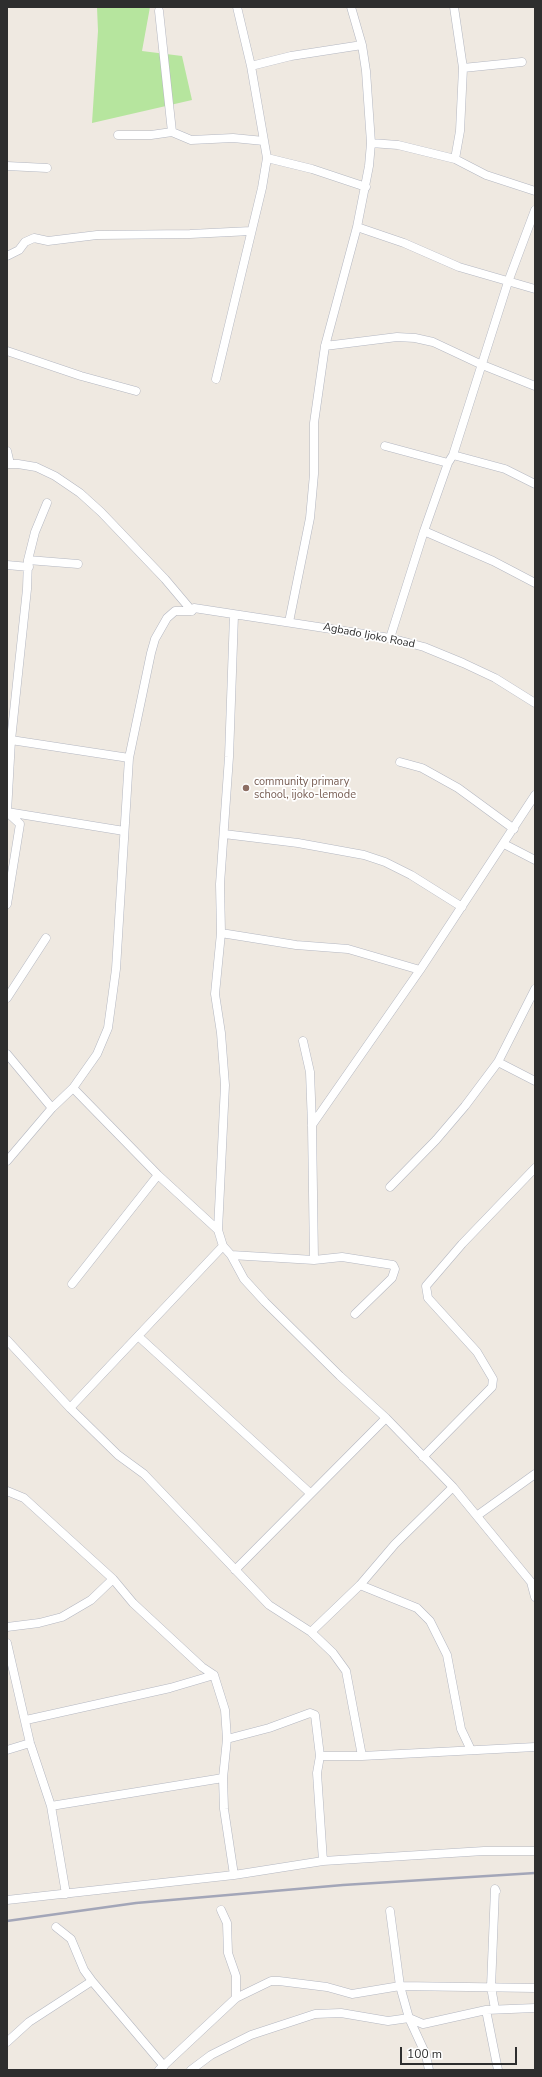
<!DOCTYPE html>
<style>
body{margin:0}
#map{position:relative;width:542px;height:2077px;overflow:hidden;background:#efe9e1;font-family:"Nunito Sans",sans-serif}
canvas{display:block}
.frame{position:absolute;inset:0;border:8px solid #2e2e2e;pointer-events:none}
.scale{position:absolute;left:400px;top:2047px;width:117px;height:18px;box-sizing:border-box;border:2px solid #2e2e2e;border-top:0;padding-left:5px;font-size:12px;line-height:14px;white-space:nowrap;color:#2e2e2e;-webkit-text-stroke:3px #fff;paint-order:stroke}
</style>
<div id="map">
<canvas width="542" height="2077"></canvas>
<div class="frame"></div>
<div class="scale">100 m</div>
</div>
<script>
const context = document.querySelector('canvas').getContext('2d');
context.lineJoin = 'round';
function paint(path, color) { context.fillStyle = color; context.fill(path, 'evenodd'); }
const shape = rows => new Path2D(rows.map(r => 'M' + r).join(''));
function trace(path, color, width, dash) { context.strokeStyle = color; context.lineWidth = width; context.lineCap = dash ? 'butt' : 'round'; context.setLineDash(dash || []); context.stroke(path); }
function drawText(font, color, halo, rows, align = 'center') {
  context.font = font + ' "Nunito Sans",sans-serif'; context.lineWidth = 3.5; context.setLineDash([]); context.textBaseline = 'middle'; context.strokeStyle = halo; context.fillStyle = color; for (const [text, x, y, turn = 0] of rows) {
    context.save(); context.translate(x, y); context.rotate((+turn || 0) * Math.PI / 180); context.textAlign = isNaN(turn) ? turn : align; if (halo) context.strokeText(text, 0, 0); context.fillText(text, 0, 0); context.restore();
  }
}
paint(shape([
 [97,7,150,7,142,51,182,56,192,100,92,123,98,31]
]), '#b6e59e');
const minor = shape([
 [454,7,463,68,460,131,455,159],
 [159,11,172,132],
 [251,66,291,56,362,45],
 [463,68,522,62],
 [118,135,151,135,172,132,191,140,233,138,264,141],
 [371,143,398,145,455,159,486,175,535,191],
 [267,158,312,169,366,187],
 [7,166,47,168],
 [357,227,404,243,459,267,535,289],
 [7,256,19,250,25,242,34,238,48,241,97,235,190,234,251,231],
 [325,346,397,337,415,338,433,342,480,364,535,386],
 [7,351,81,376,136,391],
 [216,379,262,188,267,158,251,66,237,7],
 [385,446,448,463],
 [7,451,10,464],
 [453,455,505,469,535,484],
 [7,464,18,464,36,467,55,476,80,493,101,512,165,579,192,611],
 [424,531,493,561,535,583],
 [28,560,78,564],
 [7,565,29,567],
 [289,622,310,518,314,474,314,423,325,346,357,227,369,166,371,143,366,71,362,45,351,7],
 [390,638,424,531,448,463,453,455,508,282,535,210],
 [11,740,129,758],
 [400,762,422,768,458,788,514,829],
 [7,812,124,831],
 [224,834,298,843,364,855,385,862,411,875,462,907],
 [504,844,535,860],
 [7,904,20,824,7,812,11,740,27,589,28,560,35,532,47,503],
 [221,933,296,945,348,949,420,970],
 [7,998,46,938],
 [303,1041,310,1072,312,1125,314,1260],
 [7,1054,52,1108],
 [498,1062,535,1081],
 [73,1088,158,1175,218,1230,223,1246,231,1255,244,1279,265,1302,340,1376,386,1418,453,1487,531,1582,535,1597],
 [312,1125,420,970,535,795],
 [7,1161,52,1108,73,1088,97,1054,108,1028,116,969,129,758,151,653,155,639,167,618,175,611,192,611,194,608,390,638,424,647,463,663,495,678,535,703],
 [390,1187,436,1140,465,1106,498,1062,535,989],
 [218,1230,225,1085,221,1033,215,994,221,933,220,884,229,757,234,615],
 [231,1255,314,1260,342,1257,393,1265,395,1269,392,1278,355,1314],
 [72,1284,158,1175],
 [138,1336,310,1493],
 [7,1340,70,1408,118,1455,144,1474,269,1605,311,1632,333,1653,346,1671,362,1756],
 [70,1408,223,1246],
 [423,1457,492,1387,493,1379,477,1352,428,1298,426,1286,462,1244,535,1168],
 [7,1491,24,1498,113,1579,133,1603,202,1667,214,1675,225,1710,227,1739,223,1778,224,1809,234,1875],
 [478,1515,535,1474],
 [235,1570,386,1418],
 [360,1585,417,1608,430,1621,447,1655,461,1729,471,1750],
 [7,1627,39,1623,62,1617,91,1600,113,1579],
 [311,1632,360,1585,395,1544,453,1487],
 [7,1643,30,1743,51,1806,66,1894],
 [26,1720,170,1688,214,1675],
 [227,1739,269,1728,310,1713,315,1715,320,1756,317,1773,323,1861],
 [7,1750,30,1743],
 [320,1756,362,1756,535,1747],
 [51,1806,223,1778],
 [7,1900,234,1875,323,1861,484,1851,535,1851],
 [221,1910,227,1923,228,1953,236,1976,236,1998],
 [390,1911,400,1986,409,2018,426,2055,429,2070],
 [56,1927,71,1939,84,1970,92,1981,164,2066],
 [495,2009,491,1987,495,1889,496,1891],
 [486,2010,498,2070],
 [7,2042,29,2022,92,1981],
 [159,2070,236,1998,271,1981,279,1981,327,1987,352,1994,400,1986,535,1988],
 [191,2070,211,2055,251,2035,315,2014,341,2013,388,2021,409,2018,423,2024,486,2010,535,2008]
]);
trace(minor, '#b4b7c1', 9);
trace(minor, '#fff', 8);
trace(shape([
 [7,1921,136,1903,343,1885,535,1873]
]), '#a3a6b8', 2.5);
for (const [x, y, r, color] of [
 [246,788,4,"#8d6e63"]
]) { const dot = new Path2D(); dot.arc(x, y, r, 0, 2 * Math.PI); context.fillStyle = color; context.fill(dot); trace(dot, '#fff', 1.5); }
drawText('11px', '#2e2e2e', '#fff', [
 ["Agbado Ijoko Road",369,636,11]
]);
drawText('11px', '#785e54', '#fff', [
 ["community primary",254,782],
 ["school, ijoko-lemode",254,795]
], 'left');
</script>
